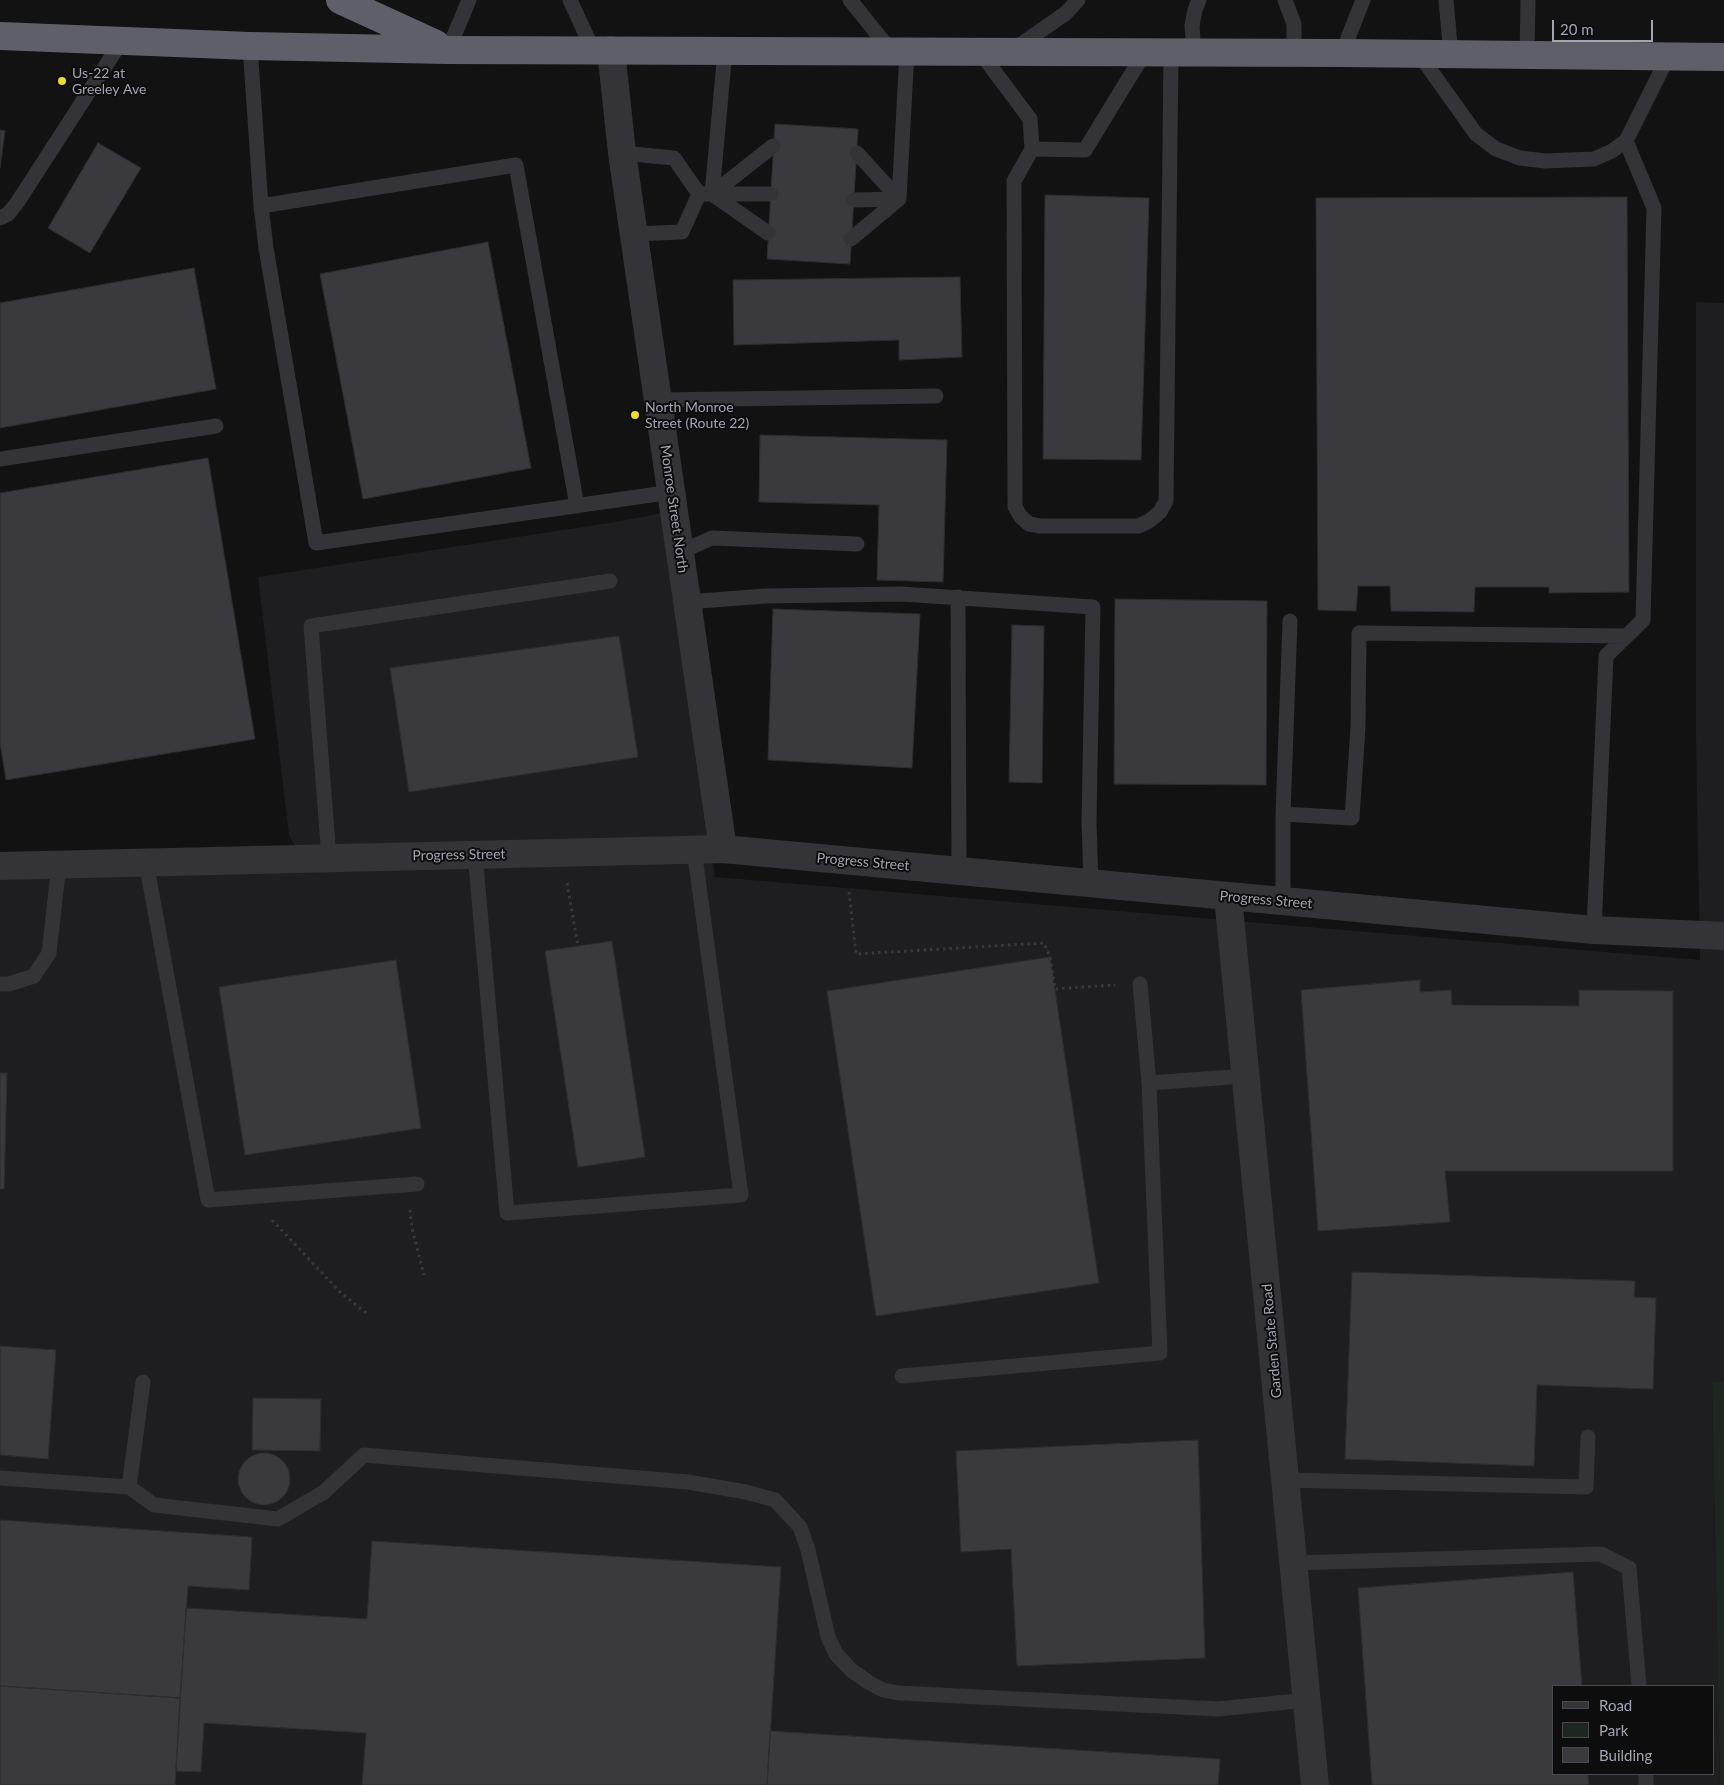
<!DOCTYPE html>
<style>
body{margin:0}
#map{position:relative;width:1724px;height:1785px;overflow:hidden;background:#121213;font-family:Lato,sans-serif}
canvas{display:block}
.legend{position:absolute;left:1552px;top:1685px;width:162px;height:90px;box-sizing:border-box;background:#0d0d0e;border:1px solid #494950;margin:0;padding:6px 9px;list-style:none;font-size:15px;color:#a3a4b4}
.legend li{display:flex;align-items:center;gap:10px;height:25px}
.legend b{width:25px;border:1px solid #494950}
.scale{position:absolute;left:1552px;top:20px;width:101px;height:22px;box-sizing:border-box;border:2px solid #a3a4b4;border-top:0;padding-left:6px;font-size:15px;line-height:18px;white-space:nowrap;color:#a3a4b4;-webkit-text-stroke:4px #0d0d0e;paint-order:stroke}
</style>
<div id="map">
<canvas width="1724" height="1785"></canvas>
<ul class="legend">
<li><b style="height:6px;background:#333338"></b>Road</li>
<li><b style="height:14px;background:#1e2620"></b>Park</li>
<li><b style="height:14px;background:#39393e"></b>Building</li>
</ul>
<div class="scale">20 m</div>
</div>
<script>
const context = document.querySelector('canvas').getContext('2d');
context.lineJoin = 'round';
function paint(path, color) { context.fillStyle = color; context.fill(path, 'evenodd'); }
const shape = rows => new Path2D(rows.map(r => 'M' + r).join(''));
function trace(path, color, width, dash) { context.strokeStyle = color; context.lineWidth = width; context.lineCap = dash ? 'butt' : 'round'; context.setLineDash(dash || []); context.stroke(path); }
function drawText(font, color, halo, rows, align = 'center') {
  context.font = font + ' Lato,sans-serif'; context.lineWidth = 4; context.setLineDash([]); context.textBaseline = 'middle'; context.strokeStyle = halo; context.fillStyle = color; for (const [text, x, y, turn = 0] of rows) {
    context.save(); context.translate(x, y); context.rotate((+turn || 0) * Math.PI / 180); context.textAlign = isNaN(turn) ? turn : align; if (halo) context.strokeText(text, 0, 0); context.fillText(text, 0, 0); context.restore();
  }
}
paint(shape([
 [1696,302,1724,303,1724,1382,1712,1382,1720,1785,0,1785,0,867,299,853,289,835,258,577,615,522,669,512,715,877,1700,960,1696,736],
 [1553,1686,1713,1686,1713,1774,1553,1774]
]), '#1e1e20');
paint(shape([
 [1712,1382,1724,1382,1724,1785,1720,1785]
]), '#1e2620');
const building = shape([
 [775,124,858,129,850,264,767,259,775,124],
 [0,130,5,131,0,168,0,130],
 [98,143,141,168,90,253,48,228,98,143],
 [1045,195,1149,198,1141,460,1043,459,1045,195],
 [1627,197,1629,592,1549,593,1549,587,1475,587,1474,612,1391,611,1390,586,1358,586,1356,611,1318,610,1316,198,1627,197],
 [488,242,531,468,363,499,320,274,488,242],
 [194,268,216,389,0,428,0,303,194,268],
 [960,277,962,357,899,360,899,340,734,345,733,280,960,277],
 [760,435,947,440,943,582,877,580,879,505,759,502,760,435],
 [208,458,255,739,6,780,0,743,0,493,208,458],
 [1115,599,1267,601,1266,785,1114,784,1115,599],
 [773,609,920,614,912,768,768,760,773,609],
 [1012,625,1044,626,1042,783,1009,782,1012,625],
 [619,636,638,757,409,792,390,668,619,636],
 [612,941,645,1157,578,1167,545,951,612,941],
 [1050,957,1099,1283,876,1316,827,991,1050,957],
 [396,960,421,1128,245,1155,219,987,396,960],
 [1420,980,1420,992,1451,990,1452,1005,1579,1006,1579,990,1673,991,1673,1171,1445,1171,1450,1222,1318,1231,1301,990,1420,980],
 [0,1073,7,1073,4,1189,0,1189,0,1073],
 [1352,1272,1635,1281,1634,1297,1656,1298,1653,1389,1537,1385,1534,1466,1345,1459,1352,1272],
 [0,1346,56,1350,48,1459,0,1455,0,1346],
 [253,1398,321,1399,320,1451,252,1450,253,1398],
 [1198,1440,1205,1658,1017,1666,1011,1549,961,1552,956,1451,1198,1440],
 '238 1479a26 26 0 1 1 52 0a26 26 0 1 1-52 0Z',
 [0,1520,252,1537,249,1590,188,1586,180,1698,0,1686,0,1520],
 [372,1541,781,1567,767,1785,362,1785,366,1733,204,1723,201,1772,176,1771,186,1608,367,1619,372,1541],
 [1573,1572,1582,1686,1553,1686,1553,1774,1588,1774,1589,1785,1372,1785,1358,1588,1573,1572],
 [0,1686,180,1698,175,1785,0,1785,0,1686],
 [770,1731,1220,1759,1218,1785,767,1785,770,1731]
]);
paint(building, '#39393e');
trace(building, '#2d2c2f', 1);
trace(shape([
 [567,883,578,946],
 [849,892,856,954,1044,943,1050,957,1055,989,1115,985],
 [410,1210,412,1228,424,1275],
 [272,1220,339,1291,366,1313]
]), '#39393f', 3, [2.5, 4]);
trace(shape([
 [570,0,593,50],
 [850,0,891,51],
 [1285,0,1294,24,1294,53],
 [1446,0,1451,55],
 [250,46,261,206,266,248,316,543,672,492],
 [448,50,469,0],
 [1013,50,1066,13,1078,0],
 [980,52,1030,119,1032,149,1014,181,1015,507,1021,517,1029,524,1040,526,1139,526,1149,521,1160,512,1166,501,1171,53],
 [1194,53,1192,26,1195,10,1199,0],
 [1342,53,1363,0],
 [1419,54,1476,134,1496,149,1520,158,1545,161,1594,159,1612,151,1626,141,1668,57],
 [1527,56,1528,0],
 [1032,149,1085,150,1145,52],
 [622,153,674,158,699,194],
 [712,194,725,51],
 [854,200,899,199,857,153],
 [261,206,516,165,577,506],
 [0,218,8,214,17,203,121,42],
 [768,233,712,194,771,194],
 [634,234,682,232,699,194,712,194,773,146],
 [851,239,899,199,907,52],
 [658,400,936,396],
 [0,459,216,426],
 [680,552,712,538,857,544],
 [958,597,959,871],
 [687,602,765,596,902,594,1093,607,1089,821,1091,884],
 [1283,814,1352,818,1358,727,1359,633,1627,636],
 [475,854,507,1213,741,1195,694,849],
 [329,858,311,626,610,581],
 [146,862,208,1200,417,1184],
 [1283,902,1283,814,1290,621],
 [1594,930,1606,656,1643,620,1654,208,1626,141],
 [0,984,9,984,34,976,49,953,59,864],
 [1140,984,1149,1083],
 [902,1376,1160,1353,1149,1083,1246,1076],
 [0,1478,129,1487,154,1505,278,1519,324,1492,364,1455,688,1482,746,1492,775,1500,800,1527,808,1550,828,1637,836,1654,851,1670,868,1682,883,1690,899,1693,1218,1709,1307,1700],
 [1285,1480,1586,1487,1588,1437],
 [129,1487,143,1382],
 [1293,1563,1601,1554,1629,1568,1639,1686],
 [1646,1774,1646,1785]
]), '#333338', 15);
trace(shape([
 [611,50,622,153,723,849],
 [0,866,723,849,1594,930,1724,936],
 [1228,897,1315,1785]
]), '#333338', 28);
trace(shape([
 [340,0,436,44],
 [0,36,250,46,448,50,1342,53,1724,57]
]), '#5f5f69', 28);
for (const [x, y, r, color] of [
 [62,81,5,"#efdb2e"],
 [635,415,5,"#efdb2e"]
]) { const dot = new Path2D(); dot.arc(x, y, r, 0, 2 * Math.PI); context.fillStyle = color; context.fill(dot); trace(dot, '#0d0d0e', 2); }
drawText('14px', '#a3a4b4', '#0d0d0e', [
 ["Us-22 at",72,73],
 ["Greeley Ave",72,89],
 ["North Monroe",645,407],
 ["Street (Route 22)",645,423]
], 'left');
drawText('14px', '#a3a4b4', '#0d0d0e', [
 ["Monroe Street North",674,509,82],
 ["Progress Street",459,855,-1],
 ["Progress Street",863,862,5],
 ["Progress Street",1266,900,5],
 ["Garden State Road",1272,1341,-95]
]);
</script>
